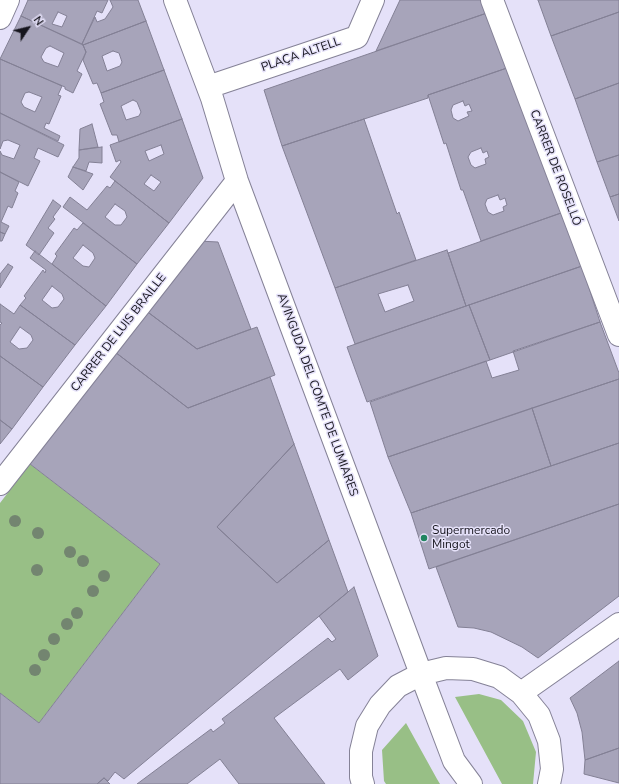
<!DOCTYPE html>
<meta charset="utf-8">
<style>
body{margin:0}
#map{position:relative;width:619px;height:784px;overflow:hidden;background:#e5e1f9;font-family:"Nunito Sans",sans-serif}
canvas{display:block}
.north{position:absolute;left:8px;top:8px;width:40px;height:40px;-webkit-text-stroke:3px #e5e1f9;paint-order:stroke;rotate:55deg;font-size:11px;font-weight:700;line-height:16px;text-align:center;color:#16151d}
.north::after{content:'';display:block;margin:auto;width:14px;height:18px;background:#16151d;clip-path:polygon(50% 0,100% 100%,50% 72%,0 100%)}
</style>
<div id="map">
<canvas width="619" height="784"></canvas>
<div class="north">N</div>
</div>
<script>
const context = document.querySelector('canvas').getContext('2d');
context.lineJoin = 'round';
function paint(path, color) { context.fillStyle = color; context.fill(path, 'evenodd'); }
const shape = rows => new Path2D(rows.map(r => 'M' + r).join(''));
function trace(path, color, width, dash) { context.strokeStyle = color; context.lineWidth = width; context.lineCap = dash ? 'butt' : 'round'; context.setLineDash(dash || []); context.stroke(path); }
function drawText(font, color, halo, rows, align = 'center') {
  context.font = font + ' "Nunito Sans",sans-serif'; context.lineWidth = 3; context.setLineDash([]); context.textBaseline = 'middle'; context.strokeStyle = halo; context.fillStyle = color; for (const [text, x, y, turn = 0] of rows) {
    context.save(); context.translate(x, y); context.rotate((+turn || 0) * Math.PI / 180); context.textAlign = isNaN(turn) ? turn : align; if (halo) context.strokeText(text, 0, 0); context.fillText(text, 0, 0); context.restore();
  }
}
paint(shape([
 [30,464,160,564,39,723,0,693,0,503],
 [479,694,501,700,523,721,536,752,533,784,502,784,455,697],
 [406,723,437,779,440,784,386,784,384,781,382,750]
]), '#98bf86');
const building = shape([
 [28,0,108,0,102,13,97,11,82,44,21,16,28,0],
 [58,12,67,16,62,27,52,24,58,12],
 [110,0,138,0,146,21,83,45,82,44,95,17,97,22,105,19,113,7,110,0],
 [400,0,482,0,487,13,376,51,400,0],
 [538,0,619,0,619,12,551,36,538,0],
 [619,12,619,83,575,99,551,36,619,12],
 [487,13,507,68,428,95,428,98,282,146,264,90,487,13],
 [21,16,83,45,86,52,77,71,82,74,73,93,65,89,65,87,0,59,21,16],
 [50,46,64,53,58,67,44,62,41,57,46,48,50,46],
 [146,21,164,70,101,93,97,83,93,84,83,60,86,52,83,45,146,21],
 [113,51,119,53,122,62,120,66,107,71,102,56,113,51],
 [0,59,62,86,58,95,61,96,49,124,46,123,44,128,60,136,58,141,0,113,0,59],
 [29,92,42,97,35,112,24,107,21,102,25,93,29,92],
 [507,68,561,213,481,241,463,190,461,190,446,143,444,144,428,95,507,68],
 [463,101,465,106,469,104,472,111,467,112,469,116,458,121,453,118,451,110,453,105,463,101],
 [481,148,483,153,487,151,489,157,485,159,486,164,475,168,471,165,468,157,471,152,481,148],
 [498,195,500,200,505,198,507,205,503,207,504,211,493,215,488,212,485,204,487,199,498,195],
 [164,70,182,119,119,142,117,135,112,135,100,104,104,102,101,93,164,70],
 [133,100,137,102,141,112,139,116,126,120,121,106,133,100],
 [619,83,619,155,597,162,575,99,619,83],
 [0,113,64,145,58,157,38,148,34,158,40,161,28,186,0,172,0,151,2,155,14,159,20,145,8,140,3,141,0,149,0,113],
 [182,119,203,178,169,223,110,177,121,162,120,160,116,162,110,145,182,119],
 [161,145,164,154,149,161,145,151,161,145],
 [151,175,161,182,154,191,144,184,151,175],
 [364,119,397,214,399,212,416,260,335,288,282,146,364,119],
 [92,124,98,147,79,150,80,129,92,124],
 [102,147,102,163,89,162,86,171,73,167,79,158,79,150,102,147],
 [619,155,619,194,610,197,597,162,619,155],
 [73,167,93,174,83,190,68,177,73,167],
 [0,172,19,182,15,191,18,193,12,208,8,206,1,222,9,226,5,234,0,232,0,172],
 [115,181,169,223,137,264,63,207,70,197,87,210,107,186,110,188,115,181],
 [115,204,125,211,127,217,121,225,115,225,105,217,115,204],
 [619,194,619,221,610,197,619,194],
 [53,200,61,206,53,217,55,219,48,228,54,233,39,255,26,245,53,200],
 [561,213,582,266,466,306,448,253,561,213],
 [83,223,137,264,106,306,52,264,57,256,55,254,74,228,77,230,83,223],
 [83,245,93,253,95,258,89,267,83,266,73,258,83,245],
 [0,232,5,234,2,241,0,241,0,232],
 [198,241,218,242,251,329,197,349,145,310,198,241],
 [447,250,466,306,355,344,335,288,447,250],
 [408,285,414,301,385,312,378,294,408,285],
 [35,251,106,306,75,345,20,305,26,298,24,296,43,270,45,273,46,270,30,258,35,251],
 [52,286,62,294,64,299,58,307,52,308,42,300,52,286],
 [8,264,13,267,0,288,0,274,8,264],
 [582,266,600,322,490,360,469,305,582,266],
 [0,304,14,314,20,305,75,345,43,387,0,356,0,325,2,323,0,322,0,304],
 [20,327,31,335,33,340,27,348,19,349,10,342,20,327],
 [469,305,490,360,367,402,347,347,469,305],
 [145,310,197,349,257,327,275,375,188,408,115,352,145,310],
 [600,322,619,373,619,379,388,457,370,402,486,361,492,378,519,370,513,351,600,322],
 [115,352,188,408,270,377,294,444,217,527,277,583,329,540,348,592,124,779,115,772,108,781,104,778,97,784,0,784,0,693,39,723,160,564,30,464,115,352],
 [0,356,43,387,12,429,0,420,0,356],
 [619,379,619,443,551,466,532,408,619,379],
 [532,408,551,466,411,513,388,457,532,408],
 [0,420,12,429,0,444,0,420],
 [619,443,619,504,429,569,411,513,619,443],
 [294,444,329,540,277,583,217,527,294,444],
 [619,504,619,596,538,658,522,647,491,632,474,628,458,627,436,567,619,504],
 [354,587,378,656,348,680,340,669,274,718,325,784,239,784,220,759,187,784,137,784,211,729,213,732,225,723,222,719,328,638,332,642,336,639,319,616,354,587],
 [619,661,619,748,585,760,582,732,577,713,570,698,619,661],
 [619,748,619,783,584,774,585,760,619,748],
 [104,778,110,784,97,784,104,778]
]);
paint(building, '#a7a4ba');
trace(building, '#838095', 1);
const minor = shape([
 [175,0,212,98,237,181,421,674,454,761,471,784],
 [492,0,619,335],
 [0,18,8,0],
 [208,87,357,37,373,0],
 [0,484,237,181],
 [521,693,619,624],
 [363,784,361,777,361,751,367,726,380,705,398,686,421,674,446,668,473,669,499,677,521,693,539,715,549,741,552,769,549,784]
]);
trace(minor, '#858297', 24);
trace(minor, '#fff', 22);
context.fillStyle = '#738570';
for (const [x, y] of [
 [15,521],
 [38,533],
 [70,552],
 [83,561],
 [37,570],
 [104,576],
 [93,591],
 [77,613],
 [67,624],
 [54,639],
 [44,655],
 [35,670]
]) { context.beginPath(); context.arc(x, y, 6, 0, 2 * Math.PI); context.fill(); }
for (const [x, y, r, color] of [
 [424,538,4,"#20855f"]
]) { const dot = new Path2D(); dot.arc(x, y, r, 0, 2 * Math.PI); context.fillStyle = color; context.fill(dot); trace(dot, '#e5e1f9', 1.5); }
drawText('12px', '#16151d', '#e5e1f9', [
 ["PLAÇA ALTELL",301,55,-19],
 ["CARRER DE ROSELLÓ",555,168,69],
 ["CARRER DE LUIS BRAILLE",119,333,-52],
 ["AVINGUDA DEL COMTE DE LUMIARES",317,395,70]
]);
drawText('12px', '#16151d', '#e5e1f9', [
 ["Supermercado",432,531],
 ["Mingot",432,545]
], 'left');
</script>
